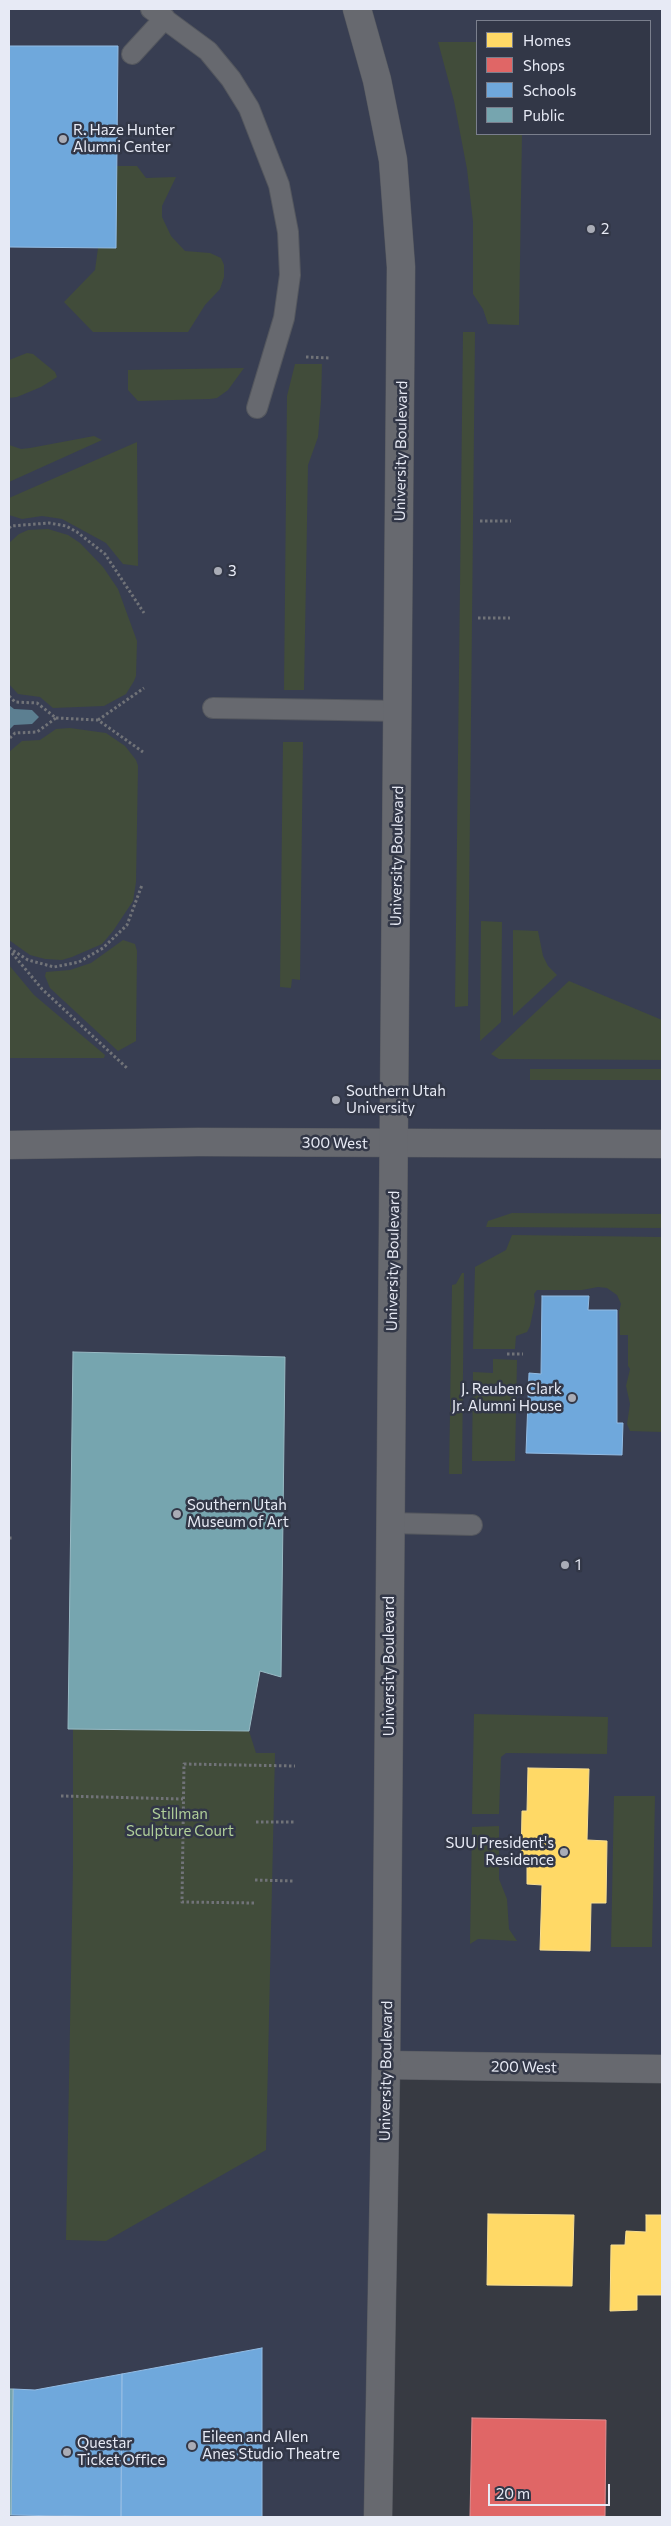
<!DOCTYPE html>
<style>
body{margin:0}
#map{position:relative;width:671px;height:2526px;overflow:hidden;background:#373a42;font-family:Commissioner,sans-serif}
canvas{display:block}
.frame{position:absolute;inset:0;border:10px solid #e7eaf5;pointer-events:none}
.legend{position:absolute;left:476px;top:20px;width:175px;height:115px;box-sizing:border-box;background:#323747;border:1px solid #7a7f8d;margin:0;padding:6px 9px;list-style:none;font-size:15px;color:#e7eaf5}
.legend li{display:flex;align-items:center;gap:10px;height:25px}
.legend b{width:25px;border:1px solid #7a7f8d}
.scale{position:absolute;left:488px;top:2484px;width:122px;height:22px;box-sizing:border-box;border:2px solid #e7eaf5;border-top:0;padding-left:6px;font-size:15px;line-height:18px;white-space:nowrap;color:#e7eaf5;-webkit-text-stroke:4px #323747;paint-order:stroke}
</style>
<div id="map">
<canvas width="671" height="2526"></canvas>
<div class="frame"></div>
<ul class="legend">
<li><b style="height:14px;background:#ffd966"></b>Homes</li>
<li><b style="height:14px;background:#e06666"></b>Shops</li>
<li><b style="height:14px;background:#6fa8dc"></b>Schools</li>
<li><b style="height:14px;background:#76a5af"></b>Public</li>
</ul>
<div class="scale">20 m</div>
</div>
<script>
const context = document.querySelector('canvas').getContext('2d');
context.lineJoin = 'round';
function paint(path, color) { context.fillStyle = color; context.fill(path, 'evenodd'); }
const shape = rows => new Path2D(rows.map(r => 'M' + r).join(''));
function trace(path, color, width, dash) { context.strokeStyle = color; context.lineWidth = width; context.lineCap = dash ? 'butt' : 'round'; context.setLineDash(dash || []); context.stroke(path); }
function drawText(font, color, halo, rows, align = 'center') {
  context.font = font + ' Commissioner,sans-serif'; context.lineWidth = 5; context.setLineDash([]); context.textBaseline = 'middle'; context.strokeStyle = halo; context.fillStyle = color; for (const [text, x, y, turn = 0] of rows) {
    context.save(); context.translate(x, y); context.rotate((+turn || 0) * Math.PI / 180); context.textAlign = isNaN(turn) ? turn : align; if (halo) context.strokeText(text, 0, 0); context.fillText(text, 0, 0); context.restore();
  }
}
paint(shape([
 [9,9,662,9,662,2069,386,2065,378,2517,9,2517],
 [477,21,650,21,650,134,477,134]
]), '#383e52');
paint(shape([
 [438,42,477,42,477,134,522,134,519,325,488,324,483,309,473,294,473,222,467,169,454,101],
 [116,166,137,166,146,178,176,177,162,206,162,217,171,236,185,251,210,253,221,258,224,265,224,277,220,289,205,305,188,332,93,332,64,302,95,270,98,248,116,248],
 [463,332,475,332,468,1006,455,1007],
 [27,353,33,354,55,372,57,377,41,387,17,397,9,398,9,360],
 [295,364,322,364,321,401,318,437,308,465,304,690,284,690,287,396],
 [244,368,228,390,217,398,210,399,138,401,128,390,128,370],
 [94,436,102,440,9,482,9,445,21,449,30,448],
 [137,442,138,566,123,564,106,543,62,519,42,516,22,519,9,515,9,498],
 [48,529,68,535,80,543,103,567,118,589,137,641,136,676,134,681,126,694,104,706,53,708,40,697,18,694,9,684,9,543,19,534,28,530],
 [70,728,106,733,125,746,136,760,138,766,136,882,133,901,113,931,102,944,72,957,62,960,45,959,30,955,9,940,9,752,22,741,40,740,56,729],
 [283,742,303,742,300,980,292,979,291,988,280,987],
 [481,921,502,922,501,1022,480,1041],
 [513,930,538,931,543,956,548,966,557,975,513,1016],
 [123,940,135,944,137,951,136,1041,118,1051,50,988,45,976,46,972,70,970,91,963],
 [9,965,34,995,105,1055,104,1058,9,1058],
 [569,981,662,1020,662,1060,499,1059,491,1054],
 [530,1069,662,1069,662,1080,530,1080],
 [512,1213,662,1214,662,1228,486,1227,488,1221],
 [512,1235,662,1237,662,1432,630,1431,627,1424,630,1404,626,1386,630,1369,628,1366,628,1335,620,1335,619,1312,621,1304,617,1295,607,1288,598,1287,582,1290,537,1290,534,1294,535,1302,530,1326,527,1332,516,1336,515,1349,473,1349,475,1267,506,1250],
 [462,1273,464,1273,462,1474,449,1474,452,1285,456,1284],
 [493,1359,517,1360,515,1461,472,1461,473,1372,493,1373],
 [474,1714,608,1717,607,1754,506,1753,501,1757,499,1814,472,1814],
 [73,1729,249,1731,256,1753,275,1753,266,2150,106,2241,66,2240,73,1866],
 [614,1796,655,1796,652,1947,611,1947],
 [499,1826,499,1879,507,1899,509,1929,517,1941,478,1939,470,1944,472,1827]
]), '#414c3a');
paint(shape([
 [9,705,14,709,32,710,39,717,32,724,14,725,9,730]
]), '#5c7f91');
const homes = shape([
 [528,1768,589,1769,587,1840,607,1841,606,1903,591,1903,590,1951,540,1950,542,1885,527,1884,527,1863,521,1862,522,1811,527,1811,528,1768],
 [488,2214,574,2215,572,2286,487,2285,488,2214],
 [646,2215,662,2215,662,2295,637,2295,637,2310,610,2311,611,2245,625,2245,626,2231,646,2232,646,2215]
]);
paint(homes, '#ffd966');
trace(homes, '#f8de91', 1);
const shops = shape([
 [472,2418,606,2420,605,2516,470,2517,472,2418]
]);
paint(shops, '#e06666');
trace(shops, '#e28e91', 1);
const schools = shape([
 [9,46,118,46,116,248,9,247,9,46],
 [542,1296,589,1296,588,1310,617,1310,617,1423,623,1423,622,1455,526,1453,529,1373,541,1374,542,1296],
 [262,2348,262,2517,121,2517,122,2374,262,2348],
 [122,2374,121,2517,11,2515,13,2389,35,2390,122,2374]
]);
paint(schools, '#6fa8dc');
trace(schools, '#93bce4', 1);
const public = shape([
 [73,1352,285,1357,281,1677,260,1671,249,1731,68,1729,73,1352],
 [9,2389,13,2389,11,2515,9,2515,9,2389]
]);
paint(public, '#76a5af');
trace(public, '#98bac4', 1);
const service = shape([
 [151,9,208,51,231,79,249,108,279,185,288,232,290,275,284,318,257,408],
 [132,54,165,18],
 [213,708,399,711],
 [390,1523,472,1525]
]);
const minor = shape([
 [386,2065,662,2069]
]);
const tertiary = shape([
 [9,1145,198,1142,662,1144]
]);
const secondary = shape([
 [357,9,377,80,393,160,401,267,386,2065,378,2517]
]);
trace(service, '#54575e', 22);
trace(minor, '#54575e', 29);
trace(tertiary, '#54575e', 29);
trace(secondary, '#54575e', 29);
trace(shape([
 [306,357,330,358],
 [480,521,511,521],
 [9,528,11,526,49,523,66,526,77,532,105,554,144,613],
 [478,618,510,618],
 [9,696,15,702,37,703,56,718,37,732,15,733,9,739],
 [56,718,98,720,143,752],
 [98,720,144,688],
 [9,948,28,960,54,967,79,962,103,948,127,925,142,885],
 [12,953,42,989,128,1069],
 [507,1354,523,1354],
 [9,1538,13,1538],
 [61,1796,183,1799],
 [256,1822,294,1822],
 [255,1880,293,1881],
 [254,1903,182,1902,184,1764,295,1766]
]), '#717378', 3, [2.5, 2.5]);
trace(service, '#67696f', 20);
trace(minor, '#67696f', 28);
trace(tertiary, '#67696f', 28);
trace(secondary, '#67696f', 28);
for (const [x, y, r, color] of [
 [63,139,5,"#a9acb6"],
 [591,229,5,"#a9acb6"],
 [218,571,5,"#a9acb6"],
 [336,1100,5,"#a9acb6"],
 [572,1398,5,"#a9acb6"],
 [177,1514,5,"#a9acb6"],
 [565,1565,5,"#a9acb6"],
 [564,1852,5,"#a9acb6"],
 [192,2446,5,"#a9acb6"],
 [67,2452,5,"#a9acb6"]
]) { const dot = new Path2D(); dot.arc(x, y, r, 0, 2 * Math.PI); context.fillStyle = color; context.fill(dot); trace(dot, '#323747', 2); }
drawText('15px', '#e7eaf5', '#323747', [
 ["R. Haze Hunter",73,130],
 ["Alumni Center",73,147],
 ["2",601,229],
 ["3",228,571],
 ["Southern Utah",346,1091],
 ["University",346,1108],
 ["J. Reuben Clark",562,1389,"right"],
 ["Jr. Alumni House",562,1406,"right"],
 ["Southern Utah",187,1505],
 ["Museum of Art",187,1522],
 ["1",575,1565],
 ["SUU President's",554,1843,"right"],
 ["Residence",554,1860,"right"],
 ["Eileen and Allen",202,2437],
 ["Anes Studio Theatre",202,2454],
 ["Questar",77,2443],
 ["Ticket Office",77,2460]
], 'left');
drawText('15px', '#e7eaf5', '#323747', [
 ["University Boulevard",401,451,-89],
 ["University Boulevard",397,856,-89],
 ["300 West",335,1143,1],
 ["University Boulevard",393,1261,-89],
 ["University Boulevard",389,1666,-90],
 ["200 West",524,2067,1],
 ["University Boulevard",386,2071,-89]
]);
drawText('15px', '#b0cf99', '#323747', [
 ["Stillman",180,1814],
 ["Sculpture Court",180,1831]
]);
</script>
